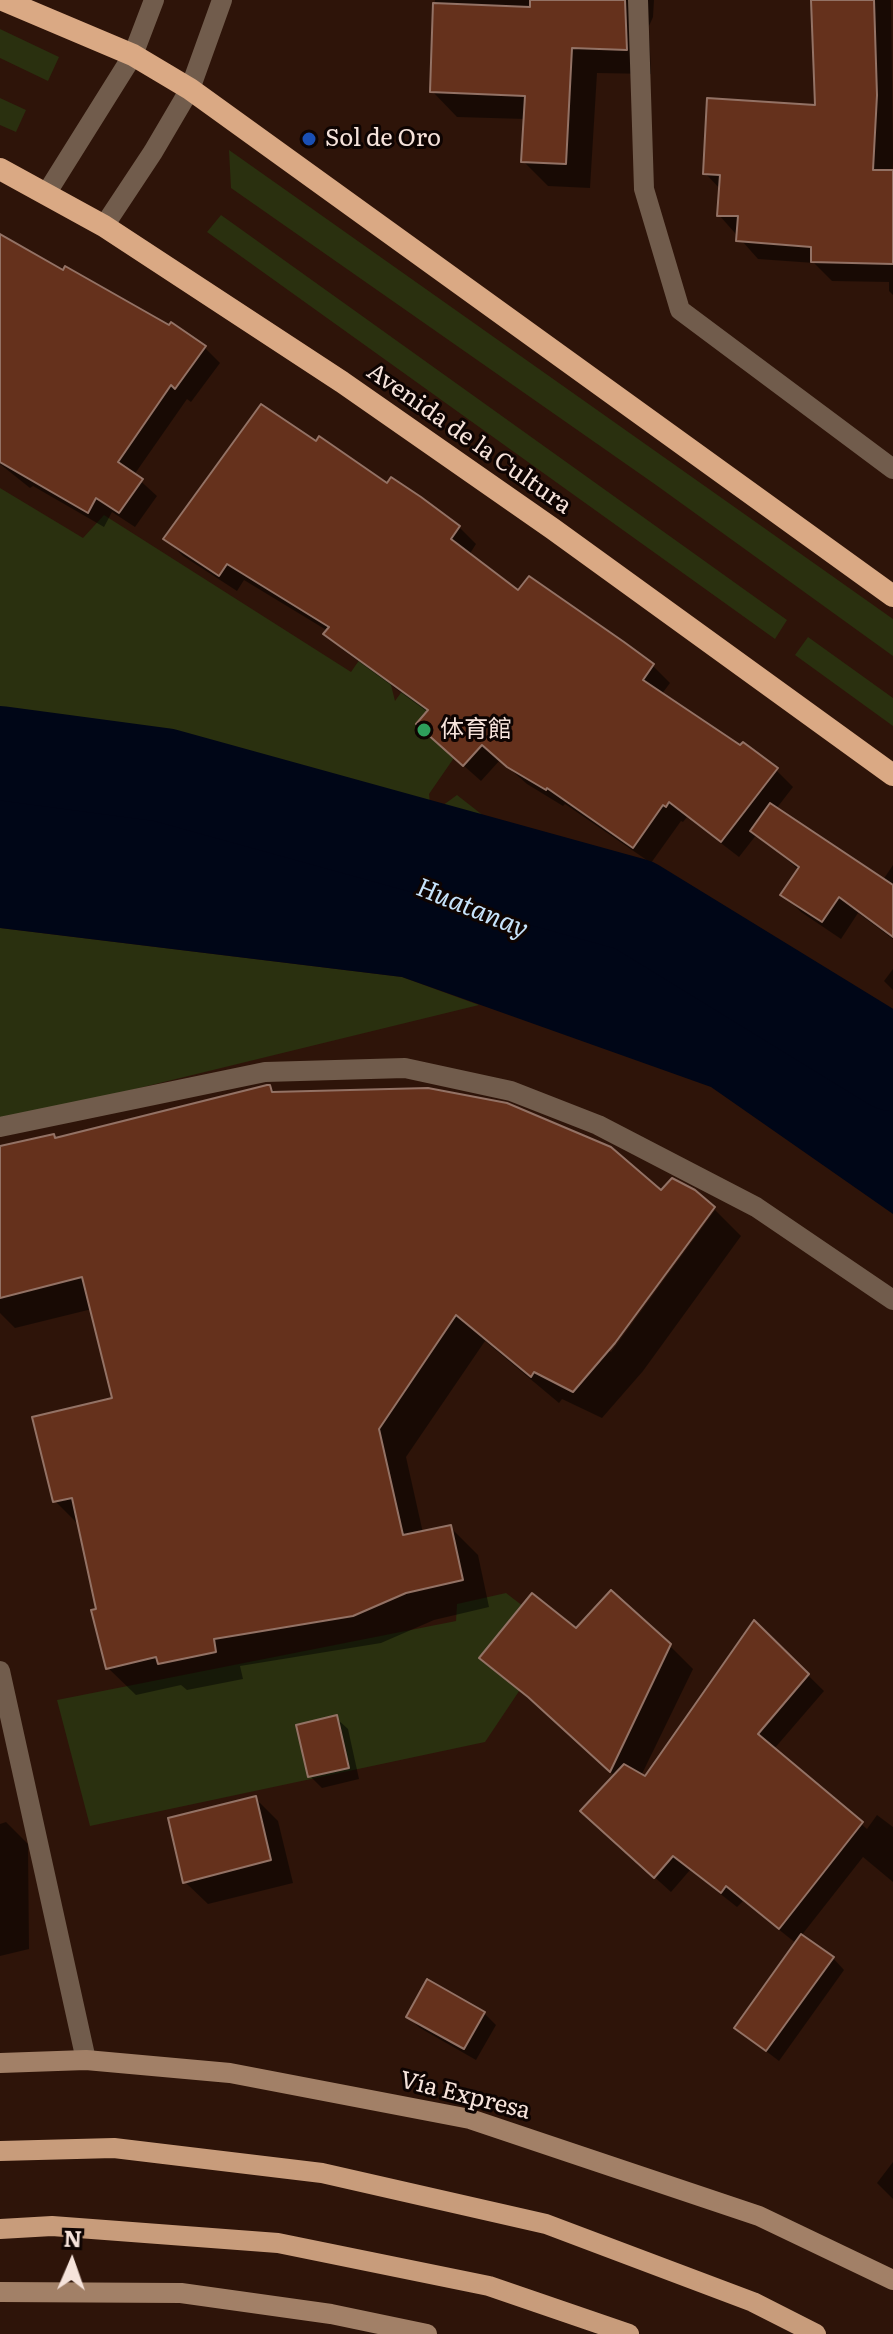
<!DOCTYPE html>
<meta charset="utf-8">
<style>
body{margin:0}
#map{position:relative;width:893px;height:2334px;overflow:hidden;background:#2e1409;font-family:Literata,serif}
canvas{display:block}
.north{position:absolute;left:32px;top:2222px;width:80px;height:80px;-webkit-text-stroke:6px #0e0402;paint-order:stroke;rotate:2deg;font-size:22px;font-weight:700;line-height:32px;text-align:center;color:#f6e3db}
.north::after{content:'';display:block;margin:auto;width:28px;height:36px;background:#f6e3db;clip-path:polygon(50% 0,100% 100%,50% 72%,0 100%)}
</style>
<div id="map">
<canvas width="893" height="2334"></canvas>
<div class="north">N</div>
</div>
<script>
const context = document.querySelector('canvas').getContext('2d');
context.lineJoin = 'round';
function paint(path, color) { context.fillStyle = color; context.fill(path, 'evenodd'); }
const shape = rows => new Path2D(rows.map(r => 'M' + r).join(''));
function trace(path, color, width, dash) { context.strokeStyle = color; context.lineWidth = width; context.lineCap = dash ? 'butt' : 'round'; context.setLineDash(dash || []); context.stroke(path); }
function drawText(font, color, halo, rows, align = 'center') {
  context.font = font + ' Literata,"Noto Sans SC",serif'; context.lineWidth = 6; context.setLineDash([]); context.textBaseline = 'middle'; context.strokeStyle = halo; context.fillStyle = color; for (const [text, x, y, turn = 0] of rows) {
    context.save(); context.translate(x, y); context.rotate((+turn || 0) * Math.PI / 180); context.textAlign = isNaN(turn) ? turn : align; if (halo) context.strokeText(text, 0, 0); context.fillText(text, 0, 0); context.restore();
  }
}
paint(shape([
 [0,29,59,57,48,81,0,58],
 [0,98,26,110,16,132,0,125],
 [229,150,893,619,893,656,656,485,231,188],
 [221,215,787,620,775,639,207,232],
 [0,488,83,538,104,515,351,672,378,633,395,701,420,666,485,713,429,794,431,814,457,795,577,889,164,775,0,753],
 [808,637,893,698,893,726,795,655],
 [0,928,402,977,479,1005,0,1122],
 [506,1593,558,1633,485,1742,90,1826,57,1700,456,1621,457,1604]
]), '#2a300f');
paint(shape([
 [0,753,164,775,634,905,893,1064,893,1214,711,1087,402,977,0,928]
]), '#000617');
paint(shape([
 [435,0,654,0,653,17,649,26,651,74,597,73,590,188,548,186,523,161,525,119,457,117,432,91],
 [813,0,891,0,893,160,890,212,893,215,893,295,889,291,889,282,832,281,814,263,758,259,719,215,721,190,705,173,818,107],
 [0,236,204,347,220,363,191,402,187,399,134,475,157,496,135,527,112,512,104,527,33,486,30,488,0,464],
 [316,444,459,527,476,544,469,555,518,593,623,643,653,666,670,683,661,695,776,770,793,787,776,809,883,880,893,865,893,939,858,913,841,939,801,912,783,894,799,870,757,834,739,857,687,817,683,822,681,821,651,863,565,804,563,806,527,784,500,760,481,781,436,741,429,713,343,650,326,633,328,631,244,580,237,591,183,556,166,539],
 [893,969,893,990,884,981],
 [270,1087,276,1093,661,1193,694,1192,715,1210,710,1210,608,1350,611,1352,715,1210,741,1236,643,1371,602,1418,562,1399,559,1403,485,1341,406,1457,423,1533,450,1527,478,1555,489,1607,434,1620,381,1643,240,1666,243,1679,187,1690,181,1685,136,1695,108,1668,80,1526,55,1501,115,1399,92,1309,15,1328,0,1313,0,1148,54,1136,57,1139],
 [755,1623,824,1691,774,1749,867,1829,877,1815,893,1827,893,1882,863,1857,801,1936,833,1958,844,1970,779,2061,736,2028,797,1944,743,1901,737,1907,690,1870,671,1892,599,1827,615,1776,482,1657,576,1630,670,1646,693,1669,641,1776,645,1779],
 [336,1718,348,1729,359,1779,322,1788,310,1776],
 [255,1798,278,1821,293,1883,208,1904,185,1882],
 [6,1822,28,1844,29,1949,0,1956,0,1824],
 [484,2013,496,2025,476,2060,420,2028,408,2017],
 [893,2162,893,2199,877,2183]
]), '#0007');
trace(shape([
 [0,753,164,775,634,905,893,1064]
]), '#000617', 94);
const building = shape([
 [530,0,625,0,627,50,572,48,566,164,521,162,525,96,430,92,433,3,530,7,530,0],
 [811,0,874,0,877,95,873,170,893,170,893,264,811,262,811,247,736,241,738,216,717,216,720,175,703,174,707,98,815,105,811,0],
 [0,234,63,270,65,266,169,325,171,322,206,346,175,389,171,385,118,462,143,479,119,513,96,498,88,513,0,462,0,234],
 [261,404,316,441,319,436,387,483,391,477,421,497,460,526,451,539,518,590,529,576,624,642,654,664,643,680,740,745,743,742,778,768,721,842,669,802,666,807,663,805,633,848,547,788,546,790,507,767,482,745,463,766,416,724,428,710,323,634,329,627,227,564,219,576,163,539,261,404],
 [770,803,893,885,893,937,839,897,822,922,780,895,799,867,750,831,770,803],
 [267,1085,270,1085,272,1092,428,1088,507,1103,611,1147,661,1190,672,1178,695,1190,715,1207,615,1343,573,1392,534,1372,531,1377,456,1315,379,1429,403,1535,451,1525,463,1580,406,1593,353,1616,214,1639,216,1652,158,1664,156,1657,106,1669,91,1610,96,1609,72,1498,53,1502,32,1417,112,1398,82,1277,0,1298,0,1146,54,1134,55,1138,267,1085],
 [611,1590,671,1644,610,1772,528,1697,479,1658,532,1593,576,1628,611,1590],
 [754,1620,809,1674,758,1734,863,1822,779,1929,726,1886,721,1893,673,1856,654,1878,580,1811,624,1764,645,1776,754,1620],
 [337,1715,349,1768,308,1777,296,1725,337,1715],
 [256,1796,271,1860,183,1883,168,1818,256,1796],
 [801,1934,834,1957,766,2051,734,2028,801,1934],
 [427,1979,485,2012,464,2049,406,2017,427,1979]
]);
paint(building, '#65311c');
trace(building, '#937265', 2);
trace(shape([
 [638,0,644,189,680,310,893,469],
 [104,226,153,152,190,89,222,0],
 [0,1127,265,1072,405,1068,511,1091,598,1125,756,1207,893,1300],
 [0,1671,86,2060]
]), '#715c4c', 20);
trace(shape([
 [46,194,133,55,154,0]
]), '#715c4c', 20);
trace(shape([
 [0,2063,86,2060,230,2073,470,2119,759,2216,893,2280],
 [0,2292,181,2293,331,2314,427,2334]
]), '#a28067', 20);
trace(shape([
 [0,2151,114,2148,322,2173,546,2224,753,2302,816,2334],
 [0,2229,52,2226,278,2243,489,2286,629,2334]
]), '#c89c7b', 20);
trace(shape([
 [3,0,133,55,190,89,893,596],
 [0,169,104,226,342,382,553,529,893,775]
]), '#daa984', 22);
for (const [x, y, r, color] of [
 [309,139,8,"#1a4fb4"],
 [424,730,8,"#2e9e5b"]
]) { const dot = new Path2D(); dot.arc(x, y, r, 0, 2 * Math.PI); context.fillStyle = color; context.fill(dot); trace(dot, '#0e0402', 3); }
drawText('24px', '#f6e3db', '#0e0402', [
 ["Sol de Oro",325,139],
 ["体育館",440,730]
], 'left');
drawText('24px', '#f6e3db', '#0e0402', [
 ["Avenida de la Cultura",469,439,35],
 ["Vía Expresa",465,2096,14]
]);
drawText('italic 26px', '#c7e3fb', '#0e0402', [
 ["Huatanay",472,909,22]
]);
</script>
